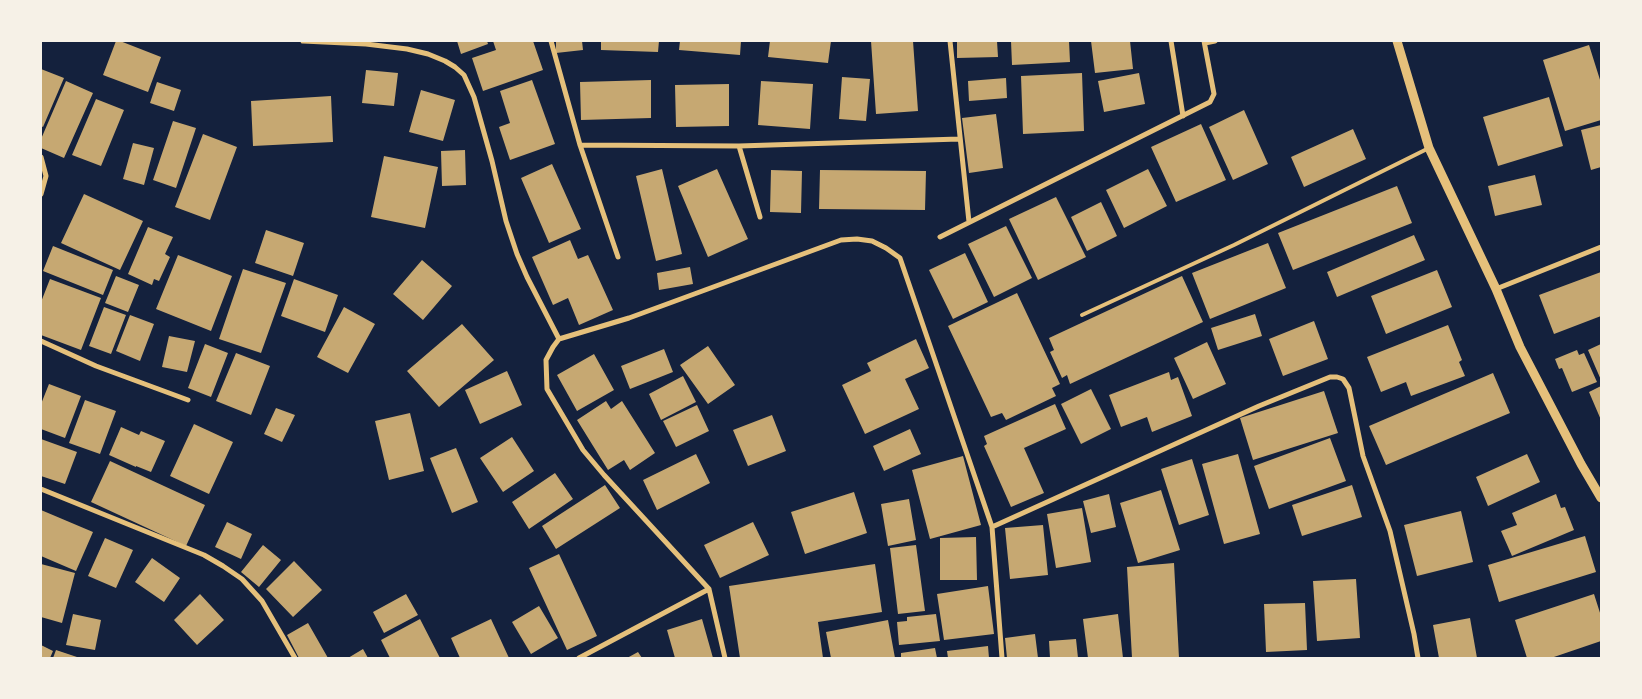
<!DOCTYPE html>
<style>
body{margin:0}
#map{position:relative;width:1642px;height:699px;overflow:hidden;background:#14213d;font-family:"Times New Roman",serif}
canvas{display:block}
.frame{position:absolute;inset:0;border:42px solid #f6f1e7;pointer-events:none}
</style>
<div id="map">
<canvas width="1642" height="699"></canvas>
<div class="frame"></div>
</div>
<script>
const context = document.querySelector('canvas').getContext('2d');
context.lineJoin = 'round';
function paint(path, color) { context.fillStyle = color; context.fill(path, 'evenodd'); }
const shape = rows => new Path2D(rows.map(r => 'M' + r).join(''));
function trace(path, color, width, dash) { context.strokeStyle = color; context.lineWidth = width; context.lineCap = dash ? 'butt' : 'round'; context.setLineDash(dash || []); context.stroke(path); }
paint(shape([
 [116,41,120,41,161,57,148,92,103,75],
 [457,41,487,41,488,44,461,54],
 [493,41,533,41,543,70,483,91,472,58,496,50],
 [556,41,582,41,583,50,556,53],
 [601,41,659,41,658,52,601,50],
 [680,41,741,41,740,55,679,50],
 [770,41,831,41,828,63,768,57],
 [871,41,913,41,918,111,876,114],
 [957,41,997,41,998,57,957,58],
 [1011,41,1069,41,1070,62,1012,65],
 [1091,41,1130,41,1133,69,1095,73],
 [1589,45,1601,83,1601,120,1565,131,1543,60],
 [41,69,64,78,43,127,41,126],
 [366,70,398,73,394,106,362,103],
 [1082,73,1084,131,1023,134,1021,76],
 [1139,73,1145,104,1104,112,1098,81],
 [842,77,870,79,866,121,839,119],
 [1006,78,1007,98,969,101,968,81],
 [532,80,555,144,510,160,499,127,510,123,500,91],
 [651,80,651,118,581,120,580,82],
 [66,81,93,93,64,158,41,148,41,139],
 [761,81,813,84,810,129,758,125],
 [157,82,181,90,174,111,150,103],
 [729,84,729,126,676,127,675,85],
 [421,90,455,100,443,141,409,132],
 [331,96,333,142,253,146,251,101],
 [1549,97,1563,146,1498,166,1483,117],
 [96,99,124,110,101,166,72,155],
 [1244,110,1268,164,1233,180,1209,127],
 [996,114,1003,168,969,173,962,118],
 [173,121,196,128,176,188,153,180],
 [1201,124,1226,180,1176,202,1151,147],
 [1601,125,1601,167,1591,170,1581,130],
 [1353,129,1366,159,1304,187,1291,157],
 [203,134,237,147,210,220,175,207],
 [133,143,154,148,144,185,123,179],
 [465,150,466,185,442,186,441,151],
 [384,156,438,167,425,228,371,217],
 [552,164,581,229,549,243,521,178],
 [662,169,682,254,656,261,636,176],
 [717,169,748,239,708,257,678,186],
 [1148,169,1167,206,1124,228,1106,190],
 [771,170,802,171,801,213,770,212],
 [820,170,926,171,925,210,819,209],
 [1535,175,1542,205,1495,216,1488,186],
 [1397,186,1412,223,1293,270,1278,233],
 [84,194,143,221,120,270,61,243],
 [1056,197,1086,257,1038,280,1009,219],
 [1101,202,1117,236,1087,251,1071,217],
 [1006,226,1032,278,994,297,968,244],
 [148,227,173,237,165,254,170,257,159,281,154,279,152,285,128,274],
 [266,230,304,243,293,276,255,263],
 [1414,235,1425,260,1337,297,1327,272],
 [570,240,578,259,588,255,613,310,579,325,568,298,553,305,532,257],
 [1268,243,1286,288,1210,319,1192,273],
 [53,246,113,270,103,295,43,271],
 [965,253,988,302,953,319,929,270],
 [178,255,232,276,211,331,156,309],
 [422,260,452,286,423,320,393,294],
 [690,267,693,284,659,290,657,273],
 [243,269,286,283,261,353,219,339],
 [1437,270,1452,307,1386,334,1371,296],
 [1601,272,1601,316,1554,334,1539,295],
 [116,276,139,285,128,312,105,303],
 [1182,276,1203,322,1070,384,1067,375,1062,378,1050,352,1054,350,1049,338],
 [50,279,101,298,81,350,41,335,41,302],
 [294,279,338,295,325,332,281,316],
 [1017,293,1060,384,1052,388,1056,396,1006,420,1002,413,991,417,948,326],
 [104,307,126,315,111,354,89,346],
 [344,307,375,324,348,373,317,357],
 [1255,314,1262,336,1218,350,1211,328],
 [130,315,154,324,140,361,116,351],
 [1314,321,1328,359,1283,376,1269,339],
 [462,324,494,360,439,407,407,371],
 [1448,325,1462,360,1459,362,1465,376,1411,396,1406,382,1381,392,1367,357],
 [169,336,195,341,187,372,162,367],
 [916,339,929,368,905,379,919,409,865,434,842,385,871,371,867,363],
 [1207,342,1226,384,1193,399,1174,358],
 [205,344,228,353,211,397,188,388],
 [1601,344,1601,380,1588,350],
 [708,346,735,385,708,404,680,365],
 [664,349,673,372,630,389,621,366],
 [1577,350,1579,355,1584,353,1597,382,1572,392,1562,368,1559,369,1555,359],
 [236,353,270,366,251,415,216,401],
 [594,354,614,390,577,411,557,375],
 [507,371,522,405,480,424,465,390],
 [1169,372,1171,380,1178,377,1192,416,1152,432,1147,417,1121,427,1109,395],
 [1493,373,1510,413,1386,465,1369,426],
 [683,376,696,402,661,420,649,394],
 [49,384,81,396,65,438,41,429,41,404],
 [1601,386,1601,420,1589,392],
 [1091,389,1111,429,1081,444,1061,404],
 [1324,391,1338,433,1253,460,1240,418],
 [85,400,116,411,100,454,69,443],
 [606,401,611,409,622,401,655,453,630,470,624,460,608,470,577,420],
 [1055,404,1066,429,1024,448,1044,493,1011,507,984,446,987,444,984,436],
 [697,405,709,431,676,447,663,421],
 [276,408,295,415,282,442,264,434],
 [410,413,424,471,389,480,375,421],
 [772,415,786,451,748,466,733,430],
 [194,424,233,442,209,494,170,476],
 [121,427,139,435,141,431,165,441,151,472,136,466,136,467,109,455],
 [910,429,921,454,884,471,873,446],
 [512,437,534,471,503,492,480,458],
 [1330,438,1346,481,1269,509,1254,466],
 [41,439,77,452,65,484,41,476],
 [456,448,478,502,452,513,430,458],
 [696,454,710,483,657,510,643,480],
 [1238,454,1260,534,1224,544,1202,464],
 [1527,454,1540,482,1488,506,1476,477],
 [963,456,981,525,930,539,912,470],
 [1192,459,1209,515,1179,525,1161,469],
 [110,461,205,505,186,546,91,502],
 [555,473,573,499,529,529,512,502],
 [605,485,620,508,556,549,542,526],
 [1352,485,1362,517,1302,536,1292,505],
 [1161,490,1180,550,1138,563,1120,503],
 [854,492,867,533,805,554,791,512],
 [1109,494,1116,527,1091,533,1083,501],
 [1556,494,1561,508,1565,507,1574,530,1512,556,1501,531,1517,525,1512,513],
 [909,499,916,540,888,546,881,504],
 [1082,508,1091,562,1056,568,1047,514],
 [41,510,93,532,76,571,41,556],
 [1461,511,1473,562,1417,576,1404,525],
 [227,522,252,534,241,559,215,547],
 [753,522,769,555,720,578,704,545],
 [1043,525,1048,575,1010,579,1005,528],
 [1585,536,1596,572,1499,602,1488,565],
 [976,537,977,580,940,580,940,538],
 [105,538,133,550,116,588,88,576],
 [263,545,281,560,259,587,241,572],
 [916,545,925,611,898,614,890,548],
 [559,554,597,636,567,650,529,568],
 [152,558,180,578,164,602,135,582],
 [294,561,322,590,293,617,266,589],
 [1174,563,1179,658,1132,658,1127,567],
 [41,564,75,573,62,623,41,617],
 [875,564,882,612,818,622,823,658,740,658,729,586],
 [1356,579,1360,638,1317,641,1313,581],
 [988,586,994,634,944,640,937,594],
 [200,594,224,620,197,645,174,620],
 [406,594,418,615,384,633,373,612],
 [1594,594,1601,616,1601,641,1551,658,1527,658,1515,620],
 [1305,603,1307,650,1266,652,1264,604],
 [539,606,558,638,531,654,512,622],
 [73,614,101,620,95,650,66,645],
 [936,614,940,641,899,645,897,622,907,621,907,617],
 [1118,614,1123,658,1088,658,1083,619],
 [1470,618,1477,658,1439,658,1433,625],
 [420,619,440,658,390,658,381,640],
 [491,619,509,658,460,658,451,638],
 [702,619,713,658,675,658,667,630],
 [888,620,895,658,831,658,826,632],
 [308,623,328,658,299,658,287,635],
 [1035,634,1038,658,1007,658,1005,638],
 [1076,639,1078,658,1050,658,1049,641],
 [41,645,53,651,50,658,41,658],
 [988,646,989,658,948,658,947,651],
 [935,648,937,658,901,658,901,653],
 [363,649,368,658,348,658],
 [56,650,77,657,77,658,53,658],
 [638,652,642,658,627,658]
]), '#c6a872');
trace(shape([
 [1082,315,1234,245,1429,148]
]), '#e5c07b', 4);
trace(shape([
 [303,41,366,44,407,49,428,54,445,61,455,67,464,75,474,97,492,161,506,221,517,254,527,277,559,339],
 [551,41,580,145,618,257],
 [950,41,969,222],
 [1171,41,1183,116],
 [1205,43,1215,41],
 [580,145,739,146,959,139],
 [739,146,760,217],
 [41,157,46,176,41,194],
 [940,237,1210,102,1214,94,1204,41],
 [1496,289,1601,247],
 [41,341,96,366,188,400],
 [41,489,204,555,223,566,242,579,262,601,295,658],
 [992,527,1259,406,1330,377,1337,377,1343,379,1349,388,1363,456,1390,531,1414,634,1418,658],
 [579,658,709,589],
 [725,658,709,589,604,475,583,450,547,389,546,360,553,347,559,339,629,318,841,240,857,239,872,241,886,248,900,258,992,527,1002,658]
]), '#e5c07b', 5);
trace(shape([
 [1397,41,1429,148,1496,289,1520,347,1581,464,1601,498]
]), '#e5c07b', 9);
</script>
